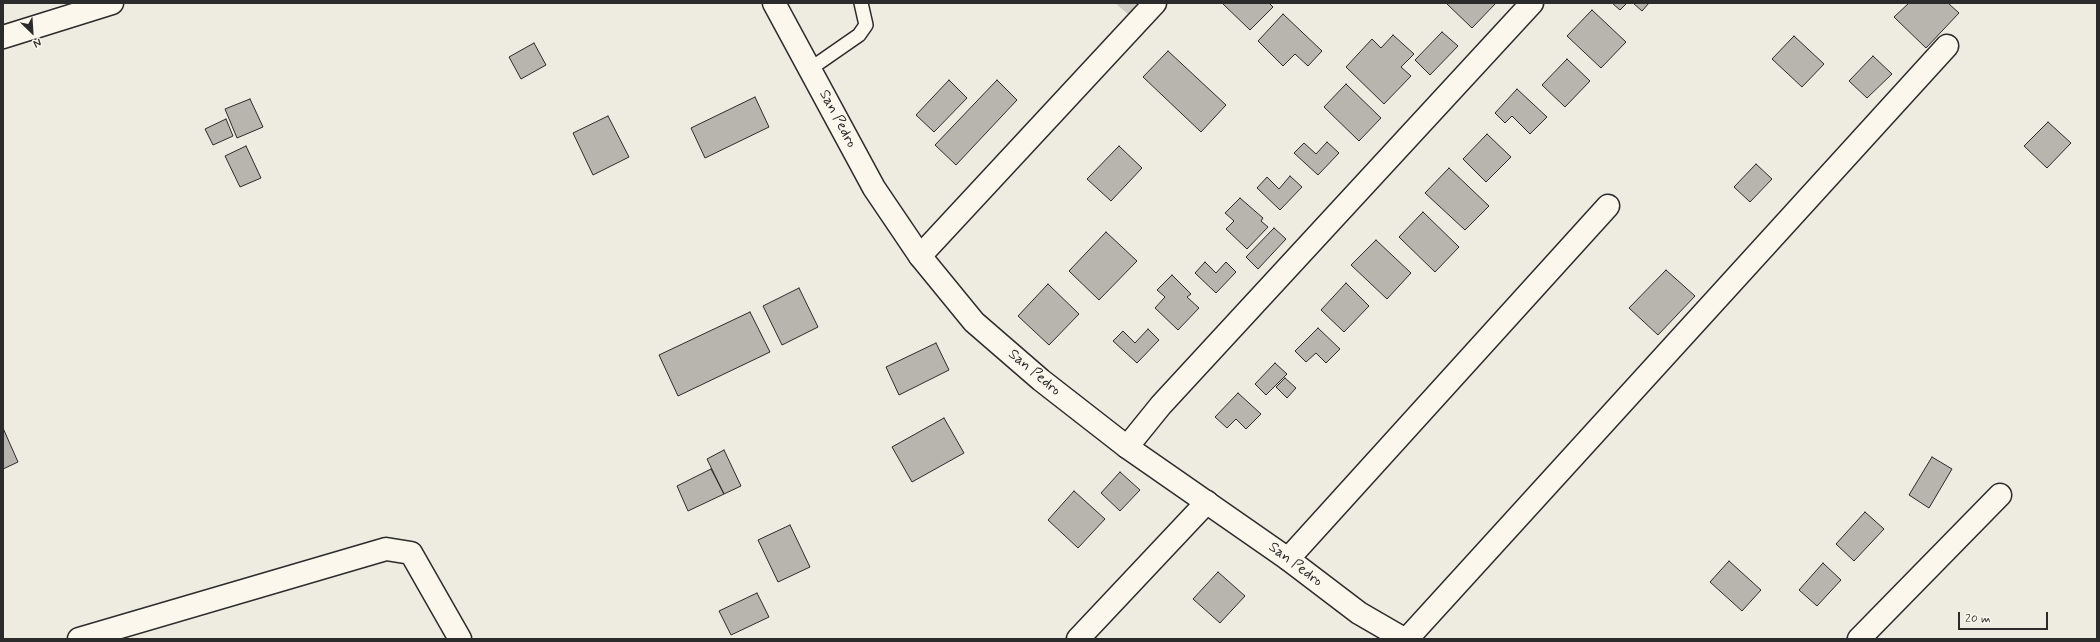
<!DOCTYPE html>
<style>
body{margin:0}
#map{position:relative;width:2100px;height:642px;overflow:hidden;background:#eeebe0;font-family:Mynerve,sans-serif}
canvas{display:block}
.frame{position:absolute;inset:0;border:4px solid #2b2b2b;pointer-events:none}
.north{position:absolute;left:12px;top:12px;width:40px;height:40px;-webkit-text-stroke:3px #fbf7ec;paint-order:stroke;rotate:155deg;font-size:11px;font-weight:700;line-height:16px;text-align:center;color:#2b2b2b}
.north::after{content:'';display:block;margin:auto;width:14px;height:18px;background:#2b2b2b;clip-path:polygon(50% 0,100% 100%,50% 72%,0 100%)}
.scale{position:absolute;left:1958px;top:612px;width:90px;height:18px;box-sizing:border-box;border:2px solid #2b2b2b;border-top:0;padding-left:5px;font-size:12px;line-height:14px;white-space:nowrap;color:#2b2b2b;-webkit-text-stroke:3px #fbf7ec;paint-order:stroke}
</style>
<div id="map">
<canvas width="2100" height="642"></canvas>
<div class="frame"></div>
<div class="north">N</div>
<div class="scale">20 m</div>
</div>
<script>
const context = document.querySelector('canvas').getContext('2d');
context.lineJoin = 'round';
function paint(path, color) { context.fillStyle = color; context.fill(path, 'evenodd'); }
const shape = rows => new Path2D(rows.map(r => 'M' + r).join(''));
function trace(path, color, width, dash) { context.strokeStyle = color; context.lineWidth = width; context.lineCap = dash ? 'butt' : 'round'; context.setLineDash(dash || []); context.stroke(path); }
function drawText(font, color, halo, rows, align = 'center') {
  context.font = font + ' Mynerve,sans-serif'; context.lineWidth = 3; context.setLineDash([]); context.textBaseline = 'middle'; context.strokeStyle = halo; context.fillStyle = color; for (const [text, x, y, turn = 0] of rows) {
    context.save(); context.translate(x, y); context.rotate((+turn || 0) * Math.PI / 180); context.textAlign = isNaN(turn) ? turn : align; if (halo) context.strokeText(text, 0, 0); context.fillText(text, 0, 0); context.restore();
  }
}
paint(shape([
 [1115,3,1149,3,1135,20]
]), '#cecbc2');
const building = shape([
 [1222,3,1269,3,1273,7,1250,30,1222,3],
 [1446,3,1496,3,1472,28,1446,3],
 [1612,3,1627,3,1620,10,1612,3],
 [1633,3,1649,3,1642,11,1633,3],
 [1909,3,1948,3,1959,13,1926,48,1894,17,1909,3],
 [1592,10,1626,42,1601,68,1567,36,1592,10],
 [1283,14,1322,51,1308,66,1295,54,1283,66,1258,41,1283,14],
 [1442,32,1458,46,1430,75,1415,60,1442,32],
 [1393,35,1414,54,1401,67,1411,76,1384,104,1346,67,1372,39,1381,48,1393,35],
 [1794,36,1824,64,1802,87,1772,59,1794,36],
 [534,43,546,65,521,79,509,57,534,43],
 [1168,51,1226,105,1201,132,1143,77,1168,51],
 [1873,56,1892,74,1867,98,1849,81,1873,56],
 [1567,59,1590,81,1565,107,1542,85,1567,59],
 [949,80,967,98,934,132,916,115,949,80],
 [997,80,1017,100,956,165,935,145,997,80],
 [1346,84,1381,118,1359,141,1324,107,1346,84],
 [1517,89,1547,117,1530,134,1512,116,1505,123,1495,113,1517,89],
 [755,97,769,127,705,158,691,128,755,97],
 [250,99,263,127,237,138,225,109,250,99],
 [608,116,629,157,593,175,573,133,608,116],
 [226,119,233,136,213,145,205,129,226,119],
 [2048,122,2071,143,2047,168,2024,146,2048,122],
 [1487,134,1511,157,1486,182,1463,159,1487,134],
 [1327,142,1339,153,1318,175,1294,153,1304,143,1316,154,1327,142],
 [246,146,261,178,240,187,225,156,246,146],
 [1119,146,1142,168,1111,201,1087,179,1119,146],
 [1756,164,1772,179,1750,202,1734,187,1756,164],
 [1449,168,1489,206,1465,230,1425,193,1449,168],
 [1290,176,1302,187,1280,210,1257,188,1267,177,1279,189,1290,176],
 [1240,198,1263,218,1261,221,1268,227,1247,249,1226,229,1234,221,1225,213,1240,198],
 [1423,212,1459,247,1435,272,1399,237,1423,212],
 [1274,228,1286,239,1258,269,1246,257,1274,228],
 [1106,232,1137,261,1099,300,1069,271,1106,232],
 [1376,240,1411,273,1387,299,1351,265,1376,240],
 [1205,262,1216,273,1226,262,1236,272,1216,293,1195,273,1205,262],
 [1666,270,1695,296,1658,335,1629,308,1666,270],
 [1172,275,1191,294,1187,297,1199,308,1178,330,1155,308,1165,297,1157,290,1172,275],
 [1346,283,1369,306,1344,332,1321,310,1346,283],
 [1048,284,1079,314,1049,345,1018,316,1048,284],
 [799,288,818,327,782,345,763,306,799,288],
 [750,312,770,352,678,396,659,355,750,312],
 [1318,328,1340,349,1326,363,1316,353,1306,362,1295,351,1318,328],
 [1148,329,1159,340,1137,363,1113,341,1123,331,1135,343,1148,329],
 [936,343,949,370,899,395,886,367,936,343],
 [1275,363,1287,374,1266,395,1255,384,1275,363],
 [1285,378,1296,388,1287,398,1276,387,1285,378],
 [1238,393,1261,414,1246,429,1236,419,1227,428,1215,417,1238,393],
 [944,418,964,453,912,482,892,447,944,418],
 [3,428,18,462,3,469,3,428],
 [724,450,741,486,724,494,707,459,724,450],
 [1932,457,1952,469,1929,508,1909,495,1932,457],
 [711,469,724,494,688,511,677,486,711,469],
 [1120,472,1140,490,1120,511,1101,493,1120,472],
 [1074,491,1105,519,1078,548,1048,520,1074,491],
 [1865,512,1884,529,1854,561,1836,544,1865,512],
 [790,525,810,567,778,582,758,540,790,525],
 [1729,561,1761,590,1742,611,1710,582,1729,561],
 [1823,563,1841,580,1817,606,1799,590,1823,563],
 [1218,572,1245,596,1220,623,1193,599,1218,572],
 [757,593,769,617,731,635,719,611,757,593]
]);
paint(building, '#b8b5ae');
trace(building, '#2b2b2b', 1);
const lane = shape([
 [810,69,859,35,866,25,861,3]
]);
const street = shape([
 [3,37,112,3],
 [920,256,1155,3],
 [1127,447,1161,405,1532,3],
 [1288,559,1608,206],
 [79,639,386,549,411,553,460,639],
 [1078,639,1207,502],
 [1407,639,1947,46],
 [1859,639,2000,495]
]);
const secondary = shape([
 [774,3,874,188,920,256,974,322,1041,380,1127,447,1288,559,1359,613,1404,639]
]);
trace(lane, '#2b2b2b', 16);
trace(street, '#2b2b2b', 25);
trace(secondary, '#2b2b2b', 25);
trace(lane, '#fbf7ec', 13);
trace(street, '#fbf7ec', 22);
trace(secondary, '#fbf7ec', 22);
drawText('15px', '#2b2b2b', '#fbf7ec', [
 ["San Pedro",837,119,62],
 ["San Pedro",1034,373,40],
 ["San Pedro",1295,565,37]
]);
</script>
